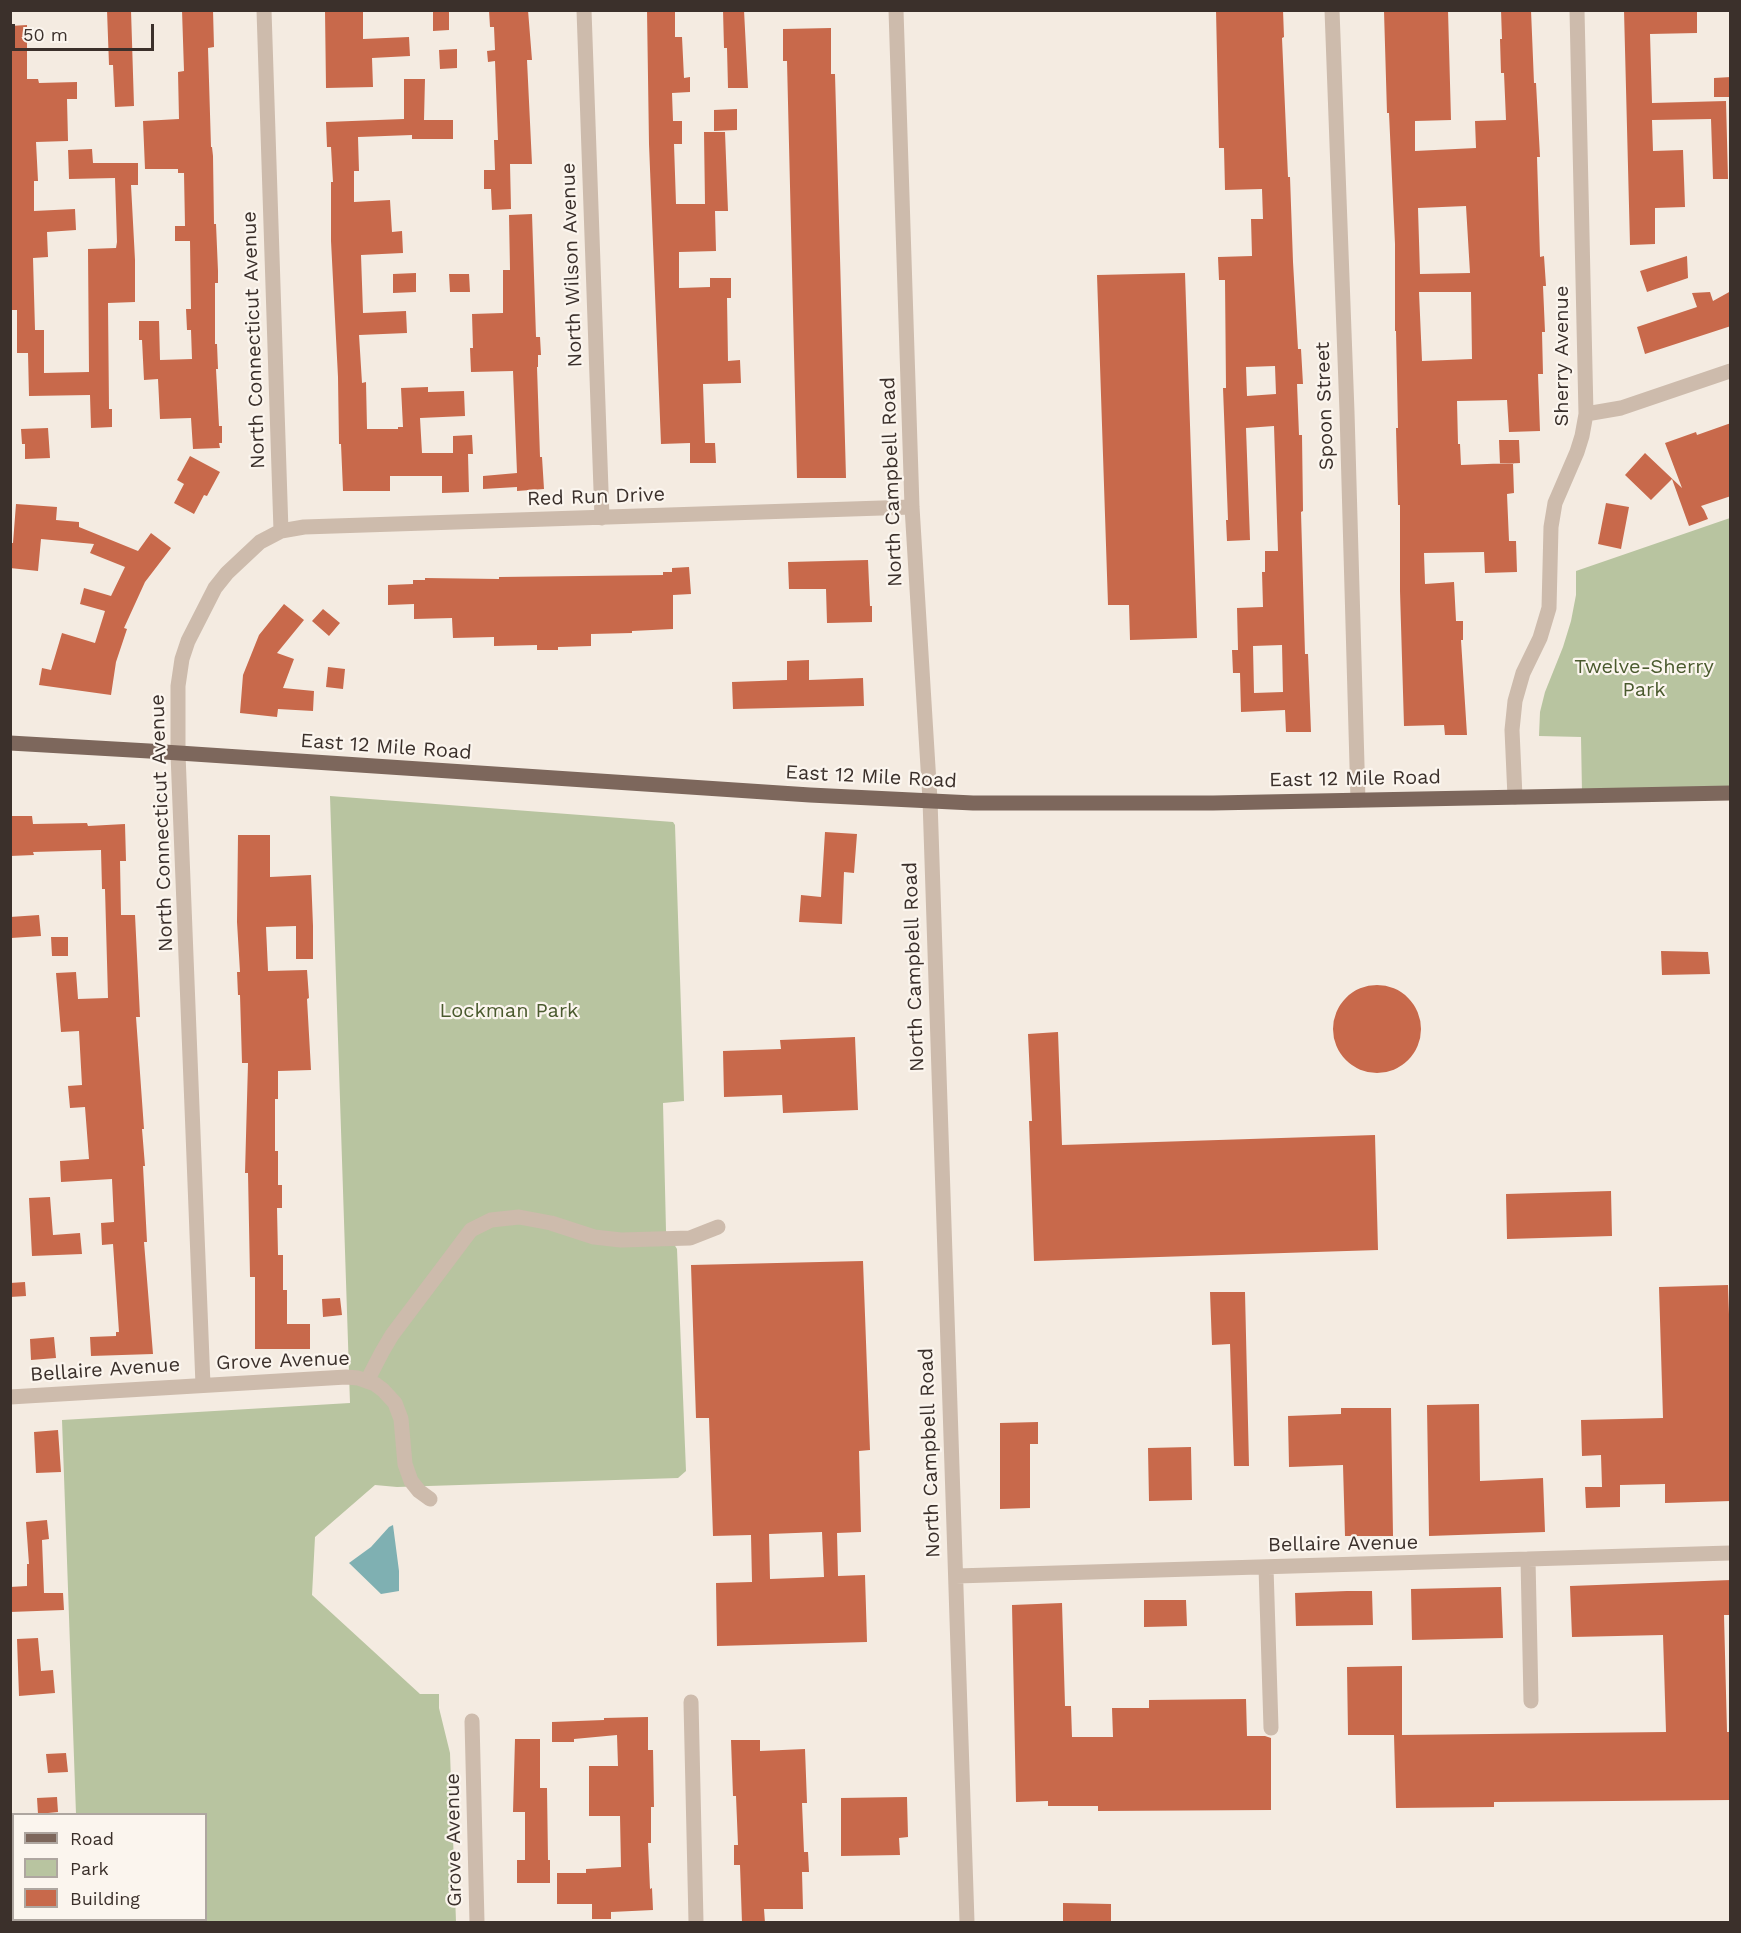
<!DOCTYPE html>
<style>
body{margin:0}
#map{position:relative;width:1741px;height:1933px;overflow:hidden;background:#f4ebe1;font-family:"Work Sans",sans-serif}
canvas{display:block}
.frame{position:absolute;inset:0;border:12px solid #3b302b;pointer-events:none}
.legend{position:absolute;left:12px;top:1813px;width:195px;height:108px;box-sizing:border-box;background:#fbf5ee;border:2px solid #aea6a0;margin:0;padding:8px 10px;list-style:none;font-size:18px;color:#3b302b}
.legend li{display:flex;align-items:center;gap:12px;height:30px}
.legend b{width:30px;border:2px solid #aea6a0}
.scale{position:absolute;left:12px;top:24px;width:142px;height:27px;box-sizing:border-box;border:3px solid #3b302b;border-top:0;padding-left:8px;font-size:18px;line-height:21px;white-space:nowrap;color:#3b302b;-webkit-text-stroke:4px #fbf5ee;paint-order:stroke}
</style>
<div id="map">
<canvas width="1741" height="1933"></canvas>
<div class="frame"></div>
<ul class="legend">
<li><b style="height:8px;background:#7d675c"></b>Road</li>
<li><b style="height:16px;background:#b8c4a0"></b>Park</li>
<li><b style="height:16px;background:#c8694b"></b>Building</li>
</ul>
<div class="scale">50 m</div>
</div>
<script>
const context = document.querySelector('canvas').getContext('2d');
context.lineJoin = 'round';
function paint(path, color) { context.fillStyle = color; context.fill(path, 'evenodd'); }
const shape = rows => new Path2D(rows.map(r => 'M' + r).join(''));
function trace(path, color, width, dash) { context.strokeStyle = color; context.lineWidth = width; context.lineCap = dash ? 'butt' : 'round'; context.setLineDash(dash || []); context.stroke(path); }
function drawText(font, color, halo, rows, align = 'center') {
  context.font = font + ' "Work Sans",sans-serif'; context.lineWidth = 4.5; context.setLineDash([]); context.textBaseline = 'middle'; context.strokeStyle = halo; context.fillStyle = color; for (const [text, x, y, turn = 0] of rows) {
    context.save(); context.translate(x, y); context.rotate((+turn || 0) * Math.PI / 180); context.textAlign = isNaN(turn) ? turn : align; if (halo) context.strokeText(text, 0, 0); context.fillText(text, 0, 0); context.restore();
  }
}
paint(shape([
 [1730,518,1730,790,1582,793,1581,737,1539,736,1540,712,1545,692,1563,647,1571,621,1576,595,1576,571],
 [330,796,673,822,675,825,684,1101,663,1103,666,1231,677,1249,686,1471,678,1478,397,1487,375,1485,315,1537,312,1595,420,1694,439,1694,439,1708,450,1753,456,1922,80,1922,80,1920,206,1920,206,1814,76,1814,62,1420,350,1403]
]), '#b8c4a0');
paint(shape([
 [393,1525,399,1571,399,1591,381,1594,349,1563,371,1547,389,1527]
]), '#7fb0b2');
paint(shape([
 [107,10,131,10,134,106,115,107,113,65,109,65],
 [182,10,213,10,214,47,208,48,211,147,212,147,213,156,214,224,216,224,218,271,218,283,215,283,215,344,217,344,218,369,216,369,219,426,222,426,222,443,219,443,220,448,193,449,191,418,160,419,158,379,144,380,142,340,139,340,139,321,159,321,160,360,192,359,191,330,187,330,186,309,191,309,190,241,175,241,175,226,185,226,184,173,178,173,178,169,145,169,143,121,179,119,178,72,184,71],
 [325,10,363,10,363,39,409,37,410,56,372,58,373,87,326,88],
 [489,10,528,10,532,60,527,60,532,164,510,164,511,209,492,210,491,189,484,189,484,170,495,170,494,140,498,140,495,61,488,62,487,51,495,50,494,27,490,27],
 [647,10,675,10,675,37,682,37,684,78,690,77,690,92,672,93,673,121,682,121,682,144,674,144,676,204,705,204,704,132,725,132,728,211,715,211,716,251,679,252,679,288,710,287,710,278,731,278,731,298,727,298,728,361,740,360,741,383,703,384,705,443,715,443,716,463,690,463,690,443,661,444,649,144],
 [723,10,744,10,748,88,728,88,727,48,724,48],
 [1216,10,1283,10,1284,37,1282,38,1288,177,1290,177,1293,262,1298,349,1301,349,1303,384,1297,384,1299,435,1302,435,1303,511,1301,512,1305,654,1308,654,1311,732,1286,732,1285,710,1241,712,1240,673,1233,673,1232,650,1238,650,1237,608,1263,607,1262,572,1265,572,1265,551,1278,551,1274,426,1246,428,1250,540,1227,541,1226,520,1228,520,1223,388,1226,388,1225,280,1219,280,1218,257,1252,256,1251,219,1263,219,1262,189,1225,190,1224,148,1219,148],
 [1275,366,1276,394,1247,396,1246,367],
 [1282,645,1283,692,1254,693,1253,646],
 [1448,10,1451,120,1415,121,1415,151,1476,148,1475,121,1506,120,1504,73,1501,73,1500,39,1502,39,1501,10,1531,10,1534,83,1536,83,1540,157,1537,157,1540,257,1544,256,1546,286,1543,286,1545,332,1542,332,1543,374,1538,374,1540,431,1509,432,1507,400,1457,401,1458,444,1460,444,1461,465,1513,463,1514,493,1507,494,1509,541,1516,541,1517,572,1485,573,1484,552,1424,553,1425,584,1454,582,1456,621,1463,621,1463,640,1461,640,1467,735,1445,735,1444,725,1404,726,1400,591,1400,505,1398,505,1396,428,1398,428,1396,331,1395,331,1395,244,1389,113,1387,113,1384,11],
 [1466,206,1470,273,1420,274,1418,208],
 [1419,292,1471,292,1472,359,1422,361],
 [1624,10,1697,10,1697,33,1650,34,1652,103,1726,101,1728,179,1713,179,1711,119,1652,120,1653,151,1683,150,1685,207,1655,208,1655,244,1630,245],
 [433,11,449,11,449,30,433,31],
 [27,25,27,79,38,79,39,83,77,82,77,99,67,99,68,141,36,142,38,181,34,181,34,211,75,209,76,230,47,232,48,257,33,258,35,330,44,330,44,373,89,372,88,249,116,248,117,242,115,178,69,179,68,150,92,149,93,163,138,163,138,185,131,185,135,260,135,302,108,303,109,409,112,409,112,427,91,428,90,395,29,396,28,353,17,353,17,310,10,310,10,26],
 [831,28,831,74,835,74,846,478,797,478,787,61,783,61,783,29],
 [457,49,457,68,440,69,439,50],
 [1731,77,1731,97,1714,97,1714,78],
 [404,79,425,79,424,120,453,120,453,139,412,139,412,135,358,137,359,171,354,171,354,202,390,200,392,232,402,231,403,253,361,255,363,313,406,311,407,333,359,335,362,383,366,382,367,429,398,429,398,427,403,427,401,388,428,387,428,392,464,391,465,416,420,418,422,453,453,453,453,436,472,435,473,454,468,454,469,492,442,493,442,476,390,476,390,491,343,491,341,444,339,444,338,377,331,241,331,182,333,182,331,147,327,147,326,122,404,119],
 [737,109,737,130,714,131,714,110],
 [532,214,536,337,540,337,541,355,538,355,538,367,537,367,540,457,542,457,544,489,517,491,517,487,483,489,483,476,517,473,513,371,471,372,470,348,473,348,472,314,503,313,503,270,510,270,509,215],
 [1687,256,1688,278,1647,292,1640,271],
 [416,273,416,292,393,293,393,274],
 [1185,273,1197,638,1130,640,1129,605,1108,605,1097,275],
 [449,274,469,274,470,292,450,292],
 [1731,291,1731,326,1645,354,1637,327,1697,307,1692,293,1710,292,1713,301],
 [1731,423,1731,496,1701,506,1704,510,1708,519,1689,526,1672,479,1651,500,1625,475,1645,453,1682,488,1665,443,1696,432,1697,435],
 [48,428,50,458,25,459,25,444,22,444,21,429],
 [1499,440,1519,440,1520,463,1500,464],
 [190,456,220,472,207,496,204,495,194,514,174,503,184,484,177,480],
 [1606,503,1629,507,1621,549,1598,544],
 [16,504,57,507,56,520,79,522,79,527,138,551,151,533,171,548,145,582,124,628,127,629,116,662,111,695,39,685,42,668,51,670,62,633,95,643,105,611,80,604,84,588,111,596,125,567,90,553,94,544,41,539,38,571,10,568,10,543,13,543],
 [868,560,870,606,872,606,872,622,827,623,826,589,789,589,788,562],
 [689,567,691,594,673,595,673,629,632,631,632,633,591,634,591,646,558,647,558,650,537,650,537,645,494,646,494,637,453,638,452,618,414,619,414,604,388,605,388,585,413,584,413,580,425,580,425,578,499,579,499,577,663,575,663,572,672,572,672,568],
 [284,604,304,620,277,653,294,659,283,688,314,691,313,711,278,709,277,717,240,713,243,675,259,635],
 [323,609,340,623,329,636,312,621],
 [809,660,809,680,863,678,864,706,733,709,732,682,787,680,787,661],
 [328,667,345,669,343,689,326,687],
 [10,816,32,816,33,824,87,823,88,826,125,824,126,861,120,861,121,915,135,915,140,1017,136,1017,144,1129,142,1129,145,1166,143,1166,147,1242,144,1242,153,1354,91,1356,90,1337,116,1336,116,1332,119,1332,113,1244,102,1245,101,1223,114,1222,112,1179,61,1182,60,1161,89,1159,85,1107,70,1108,68,1086,82,1085,79,1031,61,1032,56,973,76,972,78,999,108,998,105,889,102,889,101,850,33,852,34,855,10,856],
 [825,832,857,834,854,873,844,872,842,924,799,922,801,895,821,897],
 [238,835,270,835,270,877,311,875,313,926,313,959,296,959,296,926,266,927,268,971,307,970,309,998,307,999,311,1070,278,1071,278,1099,275,1099,275,1151,278,1151,278,1185,282,1185,282,1208,277,1208,278,1255,283,1255,283,1290,287,1290,287,1324,310,1324,310,1349,255,1349,255,1277,250,1277,248,1173,245,1173,248,1063,242,1063,240,995,238,995,237,972,240,972,237,922],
 [39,915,41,936,11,938,10,917],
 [51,937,68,937,68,956,52,956],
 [1661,951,1708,952,1710,974,1662,975],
 '1333 1029a44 44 0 1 1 88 0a44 44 0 1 1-88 0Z',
 [1058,1032,1062,1145,1375,1135,1378,1250,1034,1261,1029,1121,1032,1121,1028,1034],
 [855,1037,858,1110,783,1113,782,1095,724,1097,723,1051,781,1049,780,1040],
 [1611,1191,1612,1236,1507,1239,1506,1194],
 [50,1197,53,1235,80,1233,82,1254,32,1256,29,1198],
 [863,1261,870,1450,859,1451,861,1532,837,1533,838,1576,865,1575,867,1642,717,1646,716,1583,752,1582,751,1535,713,1536,709,1418,696,1418,691,1265],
 [822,1532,824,1577,770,1579,769,1534],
 [25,1282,26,1296,10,1297,10,1283],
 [1728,1285,1731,1373,1731,1501,1665,1503,1665,1484,1620,1485,1620,1507,1586,1508,1585,1487,1602,1487,1601,1455,1582,1456,1581,1420,1663,1418,1659,1287],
 [1210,1292,1245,1292,1249,1466,1234,1466,1230,1344,1212,1345],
 [340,1298,342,1315,323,1317,322,1299],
 [54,1337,56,1358,31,1360,30,1339],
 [1479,1404,1480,1481,1543,1478,1545,1532,1429,1536,1427,1405],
 [1341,1408,1391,1408,1393,1536,1345,1536,1343,1465,1289,1467,1288,1416,1341,1414],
 [1038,1422,1038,1444,1030,1444,1030,1508,1000,1509,1000,1423],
 [58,1430,61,1472,36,1473,34,1432],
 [1191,1447,1192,1500,1149,1501,1148,1448],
 [47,1520,49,1539,42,1540,44,1593,63,1593,64,1610,10,1612,10,1587,27,1586,27,1564,29,1564,26,1522],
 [1731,1580,1731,1615,1724,1615,1727,1732,1731,1732,1731,1800,1494,1802,1494,1807,1396,1808,1394,1735,1348,1735,1347,1667,1402,1666,1402,1735,1666,1732,1663,1635,1572,1637,1570,1586],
 [1501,1587,1503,1638,1412,1640,1411,1589],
 [1347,1591,1372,1591,1373,1625,1296,1626,1295,1593],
 [1144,1600,1186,1600,1187,1626,1144,1627],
 [1062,1603,1065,1706,1071,1706,1072,1737,1113,1737,1112,1708,1149,1708,1149,1700,1246,1699,1247,1736,1265,1736,1271,1738,1271,1810,1098,1811,1098,1806,1048,1806,1048,1801,1016,1802,1012,1605],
 [38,1638,41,1671,53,1670,55,1693,19,1696,17,1639],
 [648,1717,648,1750,653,1750,654,1807,651,1807,651,1843,648,1843,650,1889,652,1888,653,1910,611,1912,611,1919,592,1919,592,1904,557,1904,557,1873,586,1873,586,1869,621,1867,620,1816,589,1816,589,1766,618,1766,617,1735,574,1739,574,1742,552,1742,552,1722,604,1720,604,1718],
 [515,1739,540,1739,540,1788,547,1788,548,1860,550,1860,550,1883,517,1883,517,1860,525,1860,525,1812,513,1812],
 [731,1740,760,1740,760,1751,805,1749,807,1803,802,1803,804,1852,808,1852,809,1872,802,1872,803,1909,764,1909,765,1923,742,1923,740,1865,734,1865,734,1845,738,1845,736,1796,733,1796],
 [66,1753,68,1772,48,1773,46,1754],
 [57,1797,58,1812,38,1814,37,1798],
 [907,1797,908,1837,899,1838,900,1855,841,1856,841,1798],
 [1063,1903,1111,1904,1111,1923,1063,1923]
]), '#c8694b');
trace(shape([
 [584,10,602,518],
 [896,10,912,507,930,800,967,1922],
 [1332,10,1347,412,1358,800],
 [1586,414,1621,408,1730,371],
 [281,531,304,527,912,507],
 [1515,797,1512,730,1515,701,1523,673,1540,638,1549,608,1551,527,1555,503,1577,452,1582,436,1586,414,1577,10],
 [367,1381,382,1352,392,1335,471,1230,491,1220,519,1217,551,1223,594,1237,621,1240,690,1238,718,1227],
 [203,1385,178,754,178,686,182,659,188,641,215,588,227,573,260,542,281,531,264,10],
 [10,1397,346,1377,358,1378,375,1384,383,1390,395,1403,401,1419,405,1464,411,1481,419,1491,430,1499],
 [1528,1559,1531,1701],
 [1266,1567,1271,1728],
 [956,1576,1730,1553],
 [691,1702,696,1922],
 [472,1721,477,1922]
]), '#cdbbac', 15);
trace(shape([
 [10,743,149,751,810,795,973,803,1213,803,1730,793]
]), '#7d675c', 15);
drawText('20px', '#3b302b', '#fbf5ee', [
 ["North Wilson Avenue",572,265,-92],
 ["North Connecticut Avenue",254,340,-92],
 ["Sherry Avenue",1562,356,-90],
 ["Spoon Street",1325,406,-92],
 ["North Campbell Road",892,482,-92],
 ["Red Run Drive",596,497,-2],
 ["East 12 Mile Road",386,747,4],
 ["East 12 Mile Road",871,777,3],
 ["East 12 Mile Road",1355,779,-1],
 ["North Connecticut Avenue",162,823,-92],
 ["North Campbell Road",914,967,-92],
 ["Grove Avenue",283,1361,-2],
 ["Bellaire Avenue",105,1370,-4],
 ["North Campbell Road",930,1453,-92],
 ["Bellaire Avenue",1343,1544,-1],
 ["Grove Avenue",454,1840,-91]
]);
drawText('20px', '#4a5a2e', '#fbf5ee', [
 ["Twelve-Sherry",1644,667],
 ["Park",1644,690],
 ["Lockman Park",509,1011]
]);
</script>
